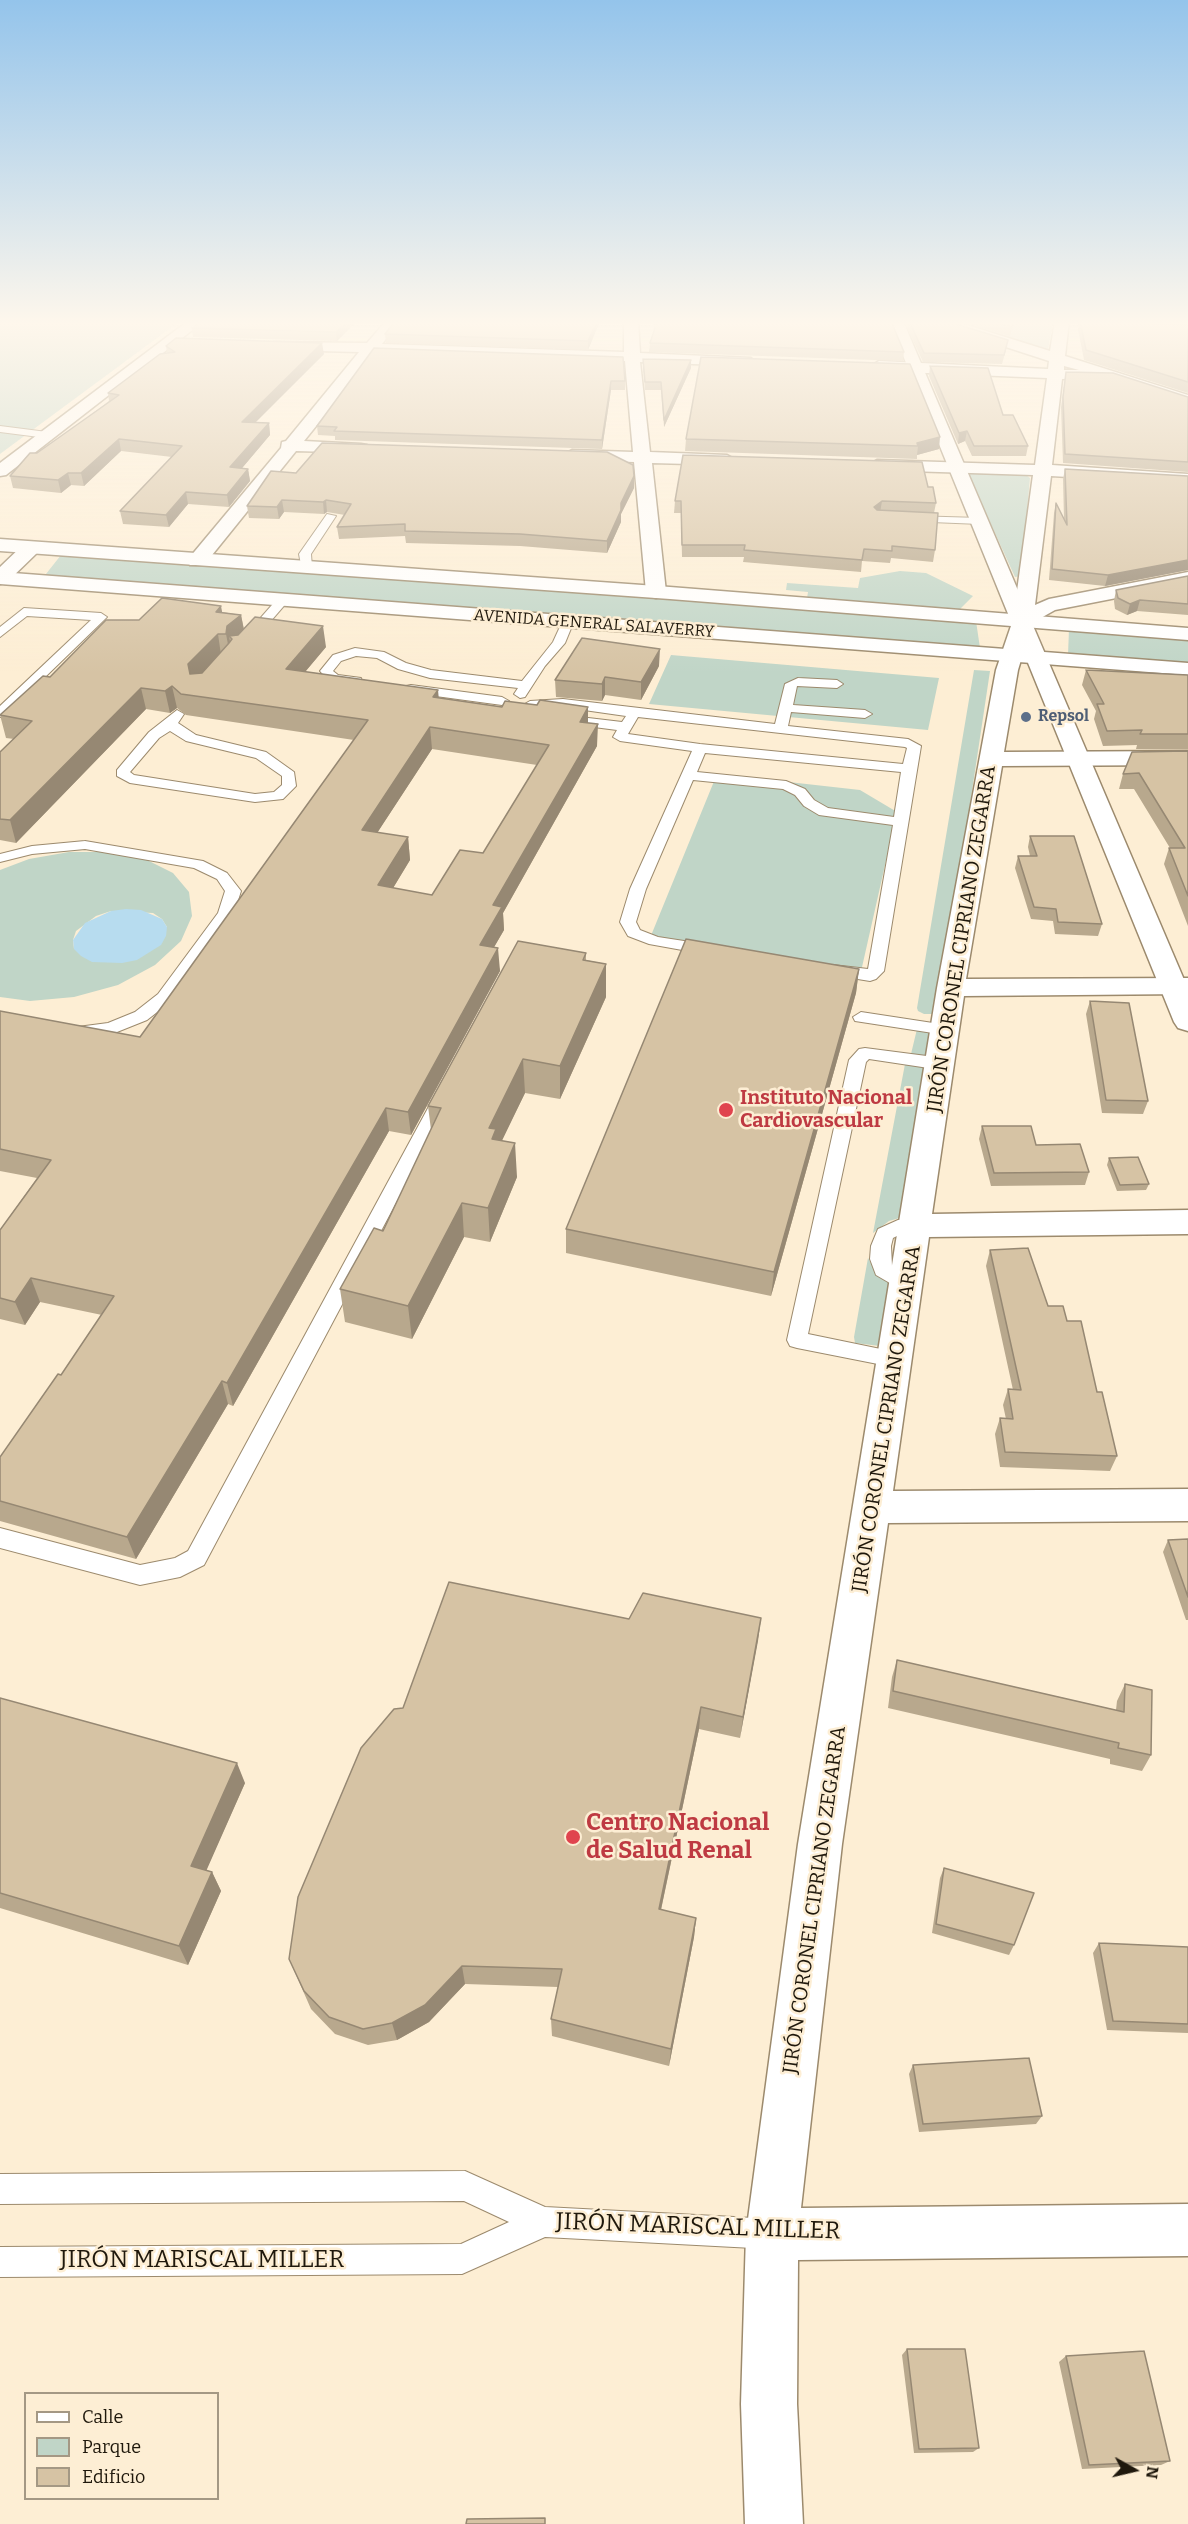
<!DOCTYPE html>
<meta charset="utf-8">
<style>
body{margin:0}
#map{position:relative;width:1188px;height:2524px;overflow:hidden;background:#fdeed4;font-family:Bitter,serif}
canvas{display:block}
.legend{position:absolute;left:24px;top:2392px;width:195px;height:108px;box-sizing:border-box;background:#fdeed4;border:2px solid #a49884;margin:0;padding:8px 10px;list-style:none;font-size:18px;color:#1f180c}
.legend li{display:flex;align-items:center;gap:12px;height:30px}
.legend b{width:30px;border:2px solid #a49884}
.north{position:absolute;left:1104px;top:2440px;width:60px;height:60px;-webkit-text-stroke:4px #fdeed4;paint-order:stroke;rotate:98deg;font-size:16px;font-weight:700;line-height:24px;text-align:center;color:#1f180c}
.north::after{content:'';display:block;margin:auto;width:21px;height:27px;background:#1f180c;clip-path:polygon(50% 0,100% 100%,50% 72%,0 100%)}
</style>
<div id="map">
<canvas width="1188" height="2524"></canvas>
<ul class="legend">
<li><b style="height:8px;background:#fff"></b>Calle</li>
<li><b style="height:16px;background:#c0d5c7"></b>Parque</li>
<li><b style="height:16px;background:#d6c3a4"></b>Edificio</li>
</ul>
<div class="north">N</div>
</div>
<script>
const context = document.querySelector('canvas').getContext('2d');
context.lineJoin = 'round';
function paint(path, color) { context.fillStyle = color; context.fill(path, 'evenodd'); }
const shape = rows => new Path2D(rows.map(r => 'M' + r).join(''));
function trace(path, color, width, dash) { context.strokeStyle = color; context.lineWidth = width; context.lineCap = dash ? 'butt' : 'round'; context.setLineDash(dash || []); context.stroke(path); }
function drawText(font, color, halo, rows, align = 'center') {
  context.font = font + ' Bitter,serif'; context.lineWidth = 5; context.setLineDash([]); context.textBaseline = 'middle'; context.strokeStyle = halo; context.fillStyle = color; for (const [text, x, y, turn = 0] of rows) {
    context.save(); context.translate(x, y); context.rotate((+turn || 0) * Math.PI / 180); context.textAlign = isNaN(turn) ? turn : align; if (halo) context.strokeText(text, 0, 0); context.fillText(text, 0, 0); context.restore();
  }
}
paint(shape([
 [0,321,180,321,0,454],
 [955,321,1021,321,1053,324,1048,349],
 [973,472,1026,475,1030,478,1021,576,1015,577,968,474],
 [61,555,976,621,980,648,42,579],
 [900,571,926,573,973,596,960,609,807,598,808,592,786,590,787,583,858,588,860,578],
 [1069,629,1188,640,1188,666,1068,655],
 [671,655,939,678,928,730,649,704],
 [974,670,990,671,939,1011,939,1014,924,1014,918,1011,917,1008],
 [717,774,860,790,897,812,860,976,650,938],
 [69,852,110,852,145,859,173,873,189,892,192,916,181,941,155,965,118,985,74,997,30,1001,0,997,0,870,29,859],
 [111,911,153,913,162,919,167,927,74,949,73,940,76,931,96,916],
 [917,1029,933,1032,928,1057,911,1054],
 [905,1064,924,1066,903,1217,889,1221,873,1233],
 [868,1258,877,1274,890,1281,880,1346,855,1343,854,1337]
]), '#c0d5c7');
paint(shape([
 [126,909,141,910,162,919,167,927,166,936,161,945,137,960,122,963,92,962,81,956,74,949,73,940,85,923,111,911]
]), '#b7dcef');
const service = shape([
 [0,426,47,432,52,435,47,438,0,432,0,426],
 [327,514,336,516,311,554,312,568,302,570,299,554,327,514],
 [911,516,980,518,986,521,980,524,907,521,907,517,911,516],
 [279,597,289,600,257,637,249,637,249,631,279,597],
 [24,608,101,613,107,617,5,716,0,717,0,706,91,620,27,616,0,637,0,627,24,608],
 [568,617,574,621,565,643,545,666,525,697,520,698,514,694,518,688,430,678,398,669,377,658,356,656,341,661,333,671,338,675,361,678,362,681,356,685,329,681,320,671,333,655,355,648,384,652,406,663,431,670,522,681,553,642,564,618,568,617],
 [798,678,837,680,843,684,837,688,797,686,793,705,865,710,872,714,865,718,791,712,788,726,908,739,921,746,884,971,876,979,870,981,833,975,825,970,833,965,868,969,893,825,819,815,804,806,795,795,783,789,693,780,646,889,636,922,640,930,658,937,710,945,718,950,710,955,649,944,628,936,620,922,630,889,692,751,620,741,613,737,617,730,563,723,556,719,563,715,622,722,626,716,563,707,530,709,523,705,530,701,563,699,775,724,785,684,798,678],
 [638,717,905,747,907,748,903,764,700,744,628,734,638,717],
 [705,753,901,772,894,817,828,808,814,800,805,789,786,781,697,772,705,753],
 [411,685,502,697,509,701,502,705,406,692,406,686,411,685],
 [177,710,184,714,178,723,196,735,266,752,294,772,296,786,283,799,255,802,130,783,117,776,117,770,149,732,177,710],
 [170,731,186,741,256,758,282,776,282,785,274,792,255,794,134,775,130,772,159,738,170,731],
 [85,841,203,861,227,873,241,891,234,913,170,1002,147,1020,117,1032,76,1037,70,1036,68,1032,70,1028,108,1023,135,1012,158,994,218,913,225,891,217,879,194,868,85,849,32,854,0,862,0,854,32,846,85,841],
 [861,1012,946,1025,954,1030,946,1035,855,1021,853,1017,861,1012],
 [865,1048,942,1058,951,1064,942,1070,869,1059,866,1062,808,1334,900,1353,903,1359,900,1365,893,1367,797,1348,790,1346,787,1340,849,1060,859,1049,865,1048],
 [443,1091,452,1097,204,1565,180,1577,140,1585,0,1548,0,1528,140,1565,175,1558,188,1551,434,1097,443,1091],
 [917,1219,924,1221,927,1226,924,1231,901,1234,893,1238,891,1246,892,1266,914,1281,917,1286,914,1291,907,1293,876,1275,870,1259,871,1246,878,1229,898,1220,917,1219],
 [465,2171,545,2207,772,2219,783,2223,787,2234,783,2245,772,2249,545,2237,462,2274,0,2277,0,2247,461,2244,509,2222,464,2201,0,2204,0,2174,465,2171]
]);
const minor = shape([
 [386,321,400,321,382,344,624,352,624,321,638,321,640,353,751,358,754,361,751,364,746,366,640,362,650,452,727,455,736,460,727,465,652,463,666,592,663,596,656,598,649,596,646,592,634,462,572,460,563,455,572,450,633,452,625,361,375,353,304,441,361,444,367,445,370,449,367,453,296,451,204,565,190,565,187,561,190,557,281,448,282,442,286,441,359,352,279,350,274,348,271,345,274,342,367,343,386,321],
 [933,321,954,321,1050,351,1055,321,1069,321,1065,356,1188,395,1188,405,1085,372,1085,378,1062,379,1052,465,1188,474,1188,484,1051,476,1035,605,1049,599,1188,572,1188,584,1055,610,1032,623,1018,670,1004,752,1188,751,1188,765,1002,766,966,979,1188,978,1188,994,964,996,932,1214,1188,1210,1188,1234,929,1237,893,1491,1188,1489,1188,1521,888,1523,842,1844,801,2208,1188,2204,1188,2256,798,2260,797,2404,803,2524,745,2524,741,2404,746,2234,798,1844,937,988,996,670,1013,620,1033,475,877,470,868,465,877,460,1035,465,1047,378,879,371,871,366,879,361,1048,369,1049,361,935,324,933,321],
 [1064,366,1079,370,1064,370,1064,366]
]);
const tertiary = shape([
 [188,321,204,321,6,475,0,476,0,463,188,321],
 [889,321,903,321,1188,989,1188,1031,1178,1028,1174,1022,889,321],
 [31,542,41,548,38,552,7,582,0,584,0,567,24,544,31,542]
]);
const secondary = shape([
 [0,539,670,587,1188,628,1188,640,670,599,0,551,0,539],
 [0,572,1188,663,1188,675,0,584,0,572]
]);
trace(service, '#9c8a6d', 2);
trace(minor, '#9c8a6d', 3);
trace(tertiary, '#9c8a6d', 3);
trace(secondary, '#9c8a6d', 3);
paint(service, '#fff');
paint(minor, '#fff');
paint(tertiary, '#fff');
paint(secondary, '#fff');
paint(shape([
 [202,321,357,321,337,341,193,337,192,328],
 [395,321,600,321,588,350,386,343,385,334],
 [653,321,891,321,904,352,903,361,649,352,650,343,654,330],
 [904,321,946,321,1006,350,1002,364,923,362],
 [960,321,1014,321,1010,336],
 [1079,321,1188,325,1188,393,1084,360,1078,329],
 [1132,321,1188,321,1188,322],
 [166,346,324,354,255,422,269,423,270,435,242,468,248,469,250,481,229,507,188,504,169,527,123,524,120,511,172,457,121,451,84,486,71,485,61,493,13,488,10,476,109,401,108,393,167,353],
 [374,348,625,381,625,390,611,390,602,449,335,440,335,436,318,435,317,426],
 [701,357,939,449,917,455,917,459,685,451,686,439],
 [643,359,691,368,664,427,661,390,645,390,643,366],
 [930,366,1028,446,1026,456,972,456,965,441,958,444,929,376],
 [1066,372,1188,397,1188,472,1063,463,1061,407],
 [1065,469,1188,476,1188,570,1105,586,1049,580,1054,513,1056,503,1064,519,1063,479],
 [296,473,634,488,621,514,621,522,607,553,520,546,406,543,405,536,339,539,337,527,345,515,327,512,324,514,284,512,279,519,249,518,247,506],
 [928,487,936,503,934,513,935,550,933,562,891,558,890,563,862,561,861,572,743,562,744,557,682,557,681,513,674,513,675,501],
 [1188,576,1188,615,1137,611,1127,615,1115,609,1114,601,1116,590],
 [222,612,241,615,244,629,326,647,305,672,439,698,502,707,537,705,588,707,588,723,597,746,503,913,504,930,494,947,500,971,411,1135,389,1131,233,1406,228,1404,136,1559,0,1521,0,1457,61,1375,102,1315,40,1302,25,1325,0,1319,0,1230,37,1178,0,1171,0,1011,140,1037,354,740,186,715,177,708,170,713,146,709,16,843,0,840,0,752,14,739,6,738,0,715,50,677,139,620],
 [432,749,537,765,483,853,432,895,393,888,410,860,408,837,377,833],
 [659,666,641,700,605,695,602,701,556,697,555,680],
 [1086,670,1188,675,1188,749,1136,749,1137,745,1103,746,1094,719,1096,711,1082,685],
 [1188,751,1188,926,1164,864,1169,848,1170,848,1134,789,1119,789,1123,774],
 [1030,836,1102,924,1098,936,1055,934,1053,921,1031,919,1015,868,1018,856,1030,856,1028,847],
 [586,953,586,960,606,964,606,997,560,1099,525,1093,501,1141,517,1177,490,1242,464,1237,412,1339,345,1322,340,1289,383,1231,431,1130,428,1106],
 [859,969,856,993,771,1296,566,1253,566,1229],
 [1090,1001,1148,1101,1143,1114,1102,1113,1086,1014],
 [982,1126,1089,1172,1085,1185,991,1186,979,1139],
 [1109,1158,1149,1184,1146,1190,1117,1191,1107,1165],
 [990,1250,1048,1306,1067,1321,1097,1392,1117,1456,1110,1471,1000,1467,995,1434,1000,1418,1006,1419,1003,1405,1008,1389,1013,1390,986,1266],
 [1188,1539,1188,1620,1186,1620,1163,1552,1168,1540],
 [761,1618,740,1738,699,1729,661,1910,696,1918,694,1937,669,2066,552,2036,551,2019,558,1987,465,1984,429,2022,397,2040,368,2045,335,2034,311,2009,289,1959,403,1708,629,1619],
 [897,1660,1116,1710,1117,1701,1125,1684,1151,1755,1142,1771,1110,1764,1110,1759,888,1708,892,1677],
 [0,1698,245,1783,206,1870,212,1872,221,1891,188,1965,0,1908],
 [944,1868,1014,1945,1009,1955,932,1933,940,1878],
 [1099,1943,1188,1947,1188,2033,1107,2030,1093,1953],
 [913,2065,1042,2116,1036,2124,919,2132,909,2074],
 [907,2349,979,2448,973,2452,914,2453,902,2355],
 [1066,2356,1170,2461,1161,2465,1082,2469,1059,2362]
]), '#b8a88d');
paint(shape([
 [348,321,357,321,337,341,336,332],
 [597,321,600,321,588,350,588,341],
 [322,343,324,354,244,434,242,422],
 [691,360,691,368,664,427,664,420],
 [611,381,611,390,602,449,602,440],
 [269,423,270,435,232,480,230,467],
 [967,431,965,441,958,444,959,433],
 [940,437,939,449,917,455,918,446,917,443],
 [119,439,121,451,84,486,81,473],
 [248,469,250,481,229,507,227,495],
 [68,473,71,485,61,493,58,480],
 [634,476,634,488,621,514,621,522,607,553,607,541,621,503],
 [186,492,188,504,169,527,166,515],
 [282,500,284,512,279,519,277,507],
 [326,500,327,512,324,514,323,502],
 [882,501,880,513,874,507],
 [1188,560,1188,570,1105,586,1108,575],
 [1140,600,1137,611,1127,615,1130,604],
 [221,606,225,627,216,612],
 [241,615,245,636,232,639,229,636,231,647,230,655,226,634,227,626],
 [323,626,326,647,289,691,286,669],
 [218,634,221,655,192,685,188,664],
 [660,649,659,666,641,700,641,682],
 [605,677,605,695,602,701,602,684],
 [172,686,177,708,170,713,165,691],
 [141,688,146,709,16,843,10,820],
 [438,690,440,711,433,697],
 [588,707,588,728,580,722],
 [598,724,597,746,503,913,504,930,482,968,480,945,493,905],
 [430,727,432,749,364,853,362,830],
 [408,837,410,860,381,908,378,885],
 [498,948,500,971,411,1135,408,1112],
 [606,964,606,997,560,1099,560,1066],
 [859,969,856,993,771,1296,774,1272],
 [523,1059,525,1093,498,1149,498,1163,489,1128],
 [386,1108,389,1131,233,1406,227,1383],
 [515,1143,517,1177,490,1242,488,1208],
 [462,1203,464,1237,412,1339,408,1306],
 [31,1278,40,1302,25,1325,15,1302],
 [222,1381,228,1404,136,1559,127,1537],
 [761,1618,758,1641,740,1738,743,1717],
 [701,1707,699,1729,657,1928,659,1909],
 [237,1763,245,1783,200,1885,191,1866],
 [212,1872,221,1891,188,1965,179,1946],
 [696,1918,694,1937,669,2066,671,2049],
 [462,1966,465,1984,429,2022,397,2040,392,2023]
]), '#968873');
const building = shape([
 [202,321,348,321,336,332,192,328,202,321],
 [395,321,597,321,588,341,385,334,395,321],
 [654,321,891,321,904,352,650,343,655,328,654,321],
 [909,321,946,321,1008,340,1004,355,924,353,909,321],
 [990,321,1014,321,1012,327,990,321],
 [1080,321,1188,325,1188,382,1086,350,1080,321],
 [176,338,322,343,242,422,269,423,230,467,248,469,227,495,186,492,166,515,120,511,182,446,119,439,81,473,68,473,58,480,10,476,30,453,37,453,119,395,108,393,160,354,175,352,166,346,176,338],
 [374,348,623,357,625,381,611,381,602,440,334,431,337,427,317,426,374,348],
 [701,357,910,364,940,437,917,443,918,446,686,439,701,357],
 [643,359,691,360,664,420,661,382,645,382,643,359],
 [930,366,988,368,1003,415,1013,415,1028,446,974,446,967,431,959,433,930,366],
 [1066,372,1113,373,1188,397,1188,462,1065,454,1063,397,1066,372],
 [322,443,607,452,633,465,634,476,621,503,621,510,607,541,520,534,405,531,405,524,337,527,351,504,326,500,323,502,282,500,277,507,247,506,271,471,296,473,322,443],
 [683,455,922,462,928,487,933,487,936,503,882,501,874,507,877,510,938,513,935,550,892,546,892,551,864,549,862,560,744,550,745,545,682,545,681,501,675,501,683,455],
 [1065,469,1188,476,1188,560,1108,575,1052,569,1056,503,1067,525,1065,469],
 [1188,576,1188,604,1140,600,1130,604,1118,598,1116,590,1188,576],
 [162,598,221,606,216,612,241,615,227,626,226,634,218,634,188,664,190,674,202,673,229,643,232,639,229,636,238,635,255,617,323,626,286,669,438,690,433,697,502,707,505,701,537,705,540,700,588,707,580,722,598,724,493,905,502,907,480,945,498,948,408,1112,386,1108,227,1383,222,1381,127,1537,0,1501,0,1457,58,1374,61,1375,114,1296,31,1278,15,1302,0,1298,0,1230,51,1160,0,1149,0,1011,140,1037,368,720,181,694,172,686,165,691,141,688,10,820,0,819,0,752,32,721,0,715,43,676,50,677,106,620,139,620,162,598],
 [430,727,549,745,483,853,460,850,432,895,378,885,408,837,362,830,430,727],
 [582,638,660,649,641,682,605,677,602,684,555,680,582,638],
 [1086,670,1188,675,1188,734,1140,734,1142,730,1107,731,1097,704,1104,704,1086,670],
 [1188,751,1188,896,1169,848,1185,848,1139,773,1123,774,1132,752,1188,751],
 [1030,836,1074,836,1102,924,1058,922,1056,909,1034,907,1018,856,1037,856,1030,836],
 [686,939,859,969,774,1272,566,1229,686,939],
 [518,941,586,953,583,960,606,964,560,1066,523,1059,489,1128,496,1129,492,1139,515,1143,488,1208,462,1203,408,1306,340,1289,374,1228,383,1231,441,1108,428,1106,518,941],
 [1090,1001,1129,1003,1148,1101,1106,1100,1090,1001],
 [982,1126,1031,1126,1036,1145,1080,1144,1089,1172,994,1173,982,1126],
 [1138,1157,1149,1184,1120,1185,1109,1158,1138,1157],
 [1028,1248,1048,1306,1063,1306,1067,1321,1081,1321,1097,1392,1102,1392,1117,1456,1005,1452,1000,1418,1013,1419,1008,1389,1021,1390,990,1250,1028,1248],
 [1188,1539,1188,1597,1168,1540,1188,1539],
 [449,1582,629,1619,643,1593,761,1618,743,1717,701,1707,659,1909,696,1918,671,2049,551,2019,562,1969,462,1966,425,2005,392,2023,363,2029,329,2017,304,1991,289,1959,298,1897,361,1748,394,1709,403,1708,449,1582],
 [897,1660,1124,1712,1125,1684,1152,1690,1151,1755,1118,1748,1119,1743,893,1691,897,1660],
 [0,1698,237,1763,191,1866,212,1872,179,1946,0,1893,0,1698],
 [944,1868,1034,1893,1014,1945,936,1924,944,1868],
 [1099,1943,1188,1947,1188,2024,1113,2021,1099,1943],
 [1029,2058,1042,2116,923,2124,913,2065,1029,2058],
 [907,2349,965,2349,979,2448,919,2449,907,2349],
 [1144,2351,1170,2461,1089,2465,1066,2356,1144,2351],
 [545,2518,545,2524,466,2524,467,2519,545,2518]
]);
paint(building, '#d6c3a4');
trace(building, '#968873', 1.5);
const sky = context.createLinearGradient(0, 0, 0, 674);
sky.addColorStop(0, '#94c4eb');
sky.addColorStop(0.48, '#fef7ec');
sky.addColorStop(1, '#fef7ec00');
context.fillStyle = sky;
context.fillRect(0, 0, 1188, 674);
for (const [x, y, r, color] of [
 [1026,717,6,"#5c6f8a"],
 [726,1110,8,"#e0444e"],
 [573,1837,8,"#e0444e"]
]) { const dot = new Path2D(); dot.arc(x, y, r, 0, 2 * Math.PI); context.fillStyle = color; context.fill(dot); trace(dot, '#fdeed4', 2); }
drawText('16px', '#1f180c', '#fdeed4', [
 ["AVENIDA GENERAL SALAVERRY",594,624,4]
]);
drawText('bold 16px', '#4e5e75', '#fdeed4', [
 ["Repsol",1038,717]
], 'left');
drawText('20px', '#1f180c', '#fdeed4', [
 ["JIRÓN CORONEL CIPRIANO ZEGARRA",962,939,-81],
 ["JIRÓN CORONEL CIPRIANO ZEGARRA",887,1419,-81],
 ["JIRÓN CORONEL CIPRIANO ZEGARRA",815,1900,-82]
]);
drawText('bold 20px', '#be3a42', '#fdeed4', [
 ["Instituto Nacional",740,1098],
 ["Cardiovascular",740,1121]
], 'left');
drawText('bold 24px', '#be3a42', '#fdeed4', [
 ["Centro Nacional",586,1823],
 ["de Salud Renal",586,1851]
], 'left');
drawText('24px', '#1f180c', '#fdeed4', [
 ["JIRÓN MARISCAL MILLER",698,2227,2],
 ["JIRÓN MARISCAL MILLER",202,2260]
]);
</script>
